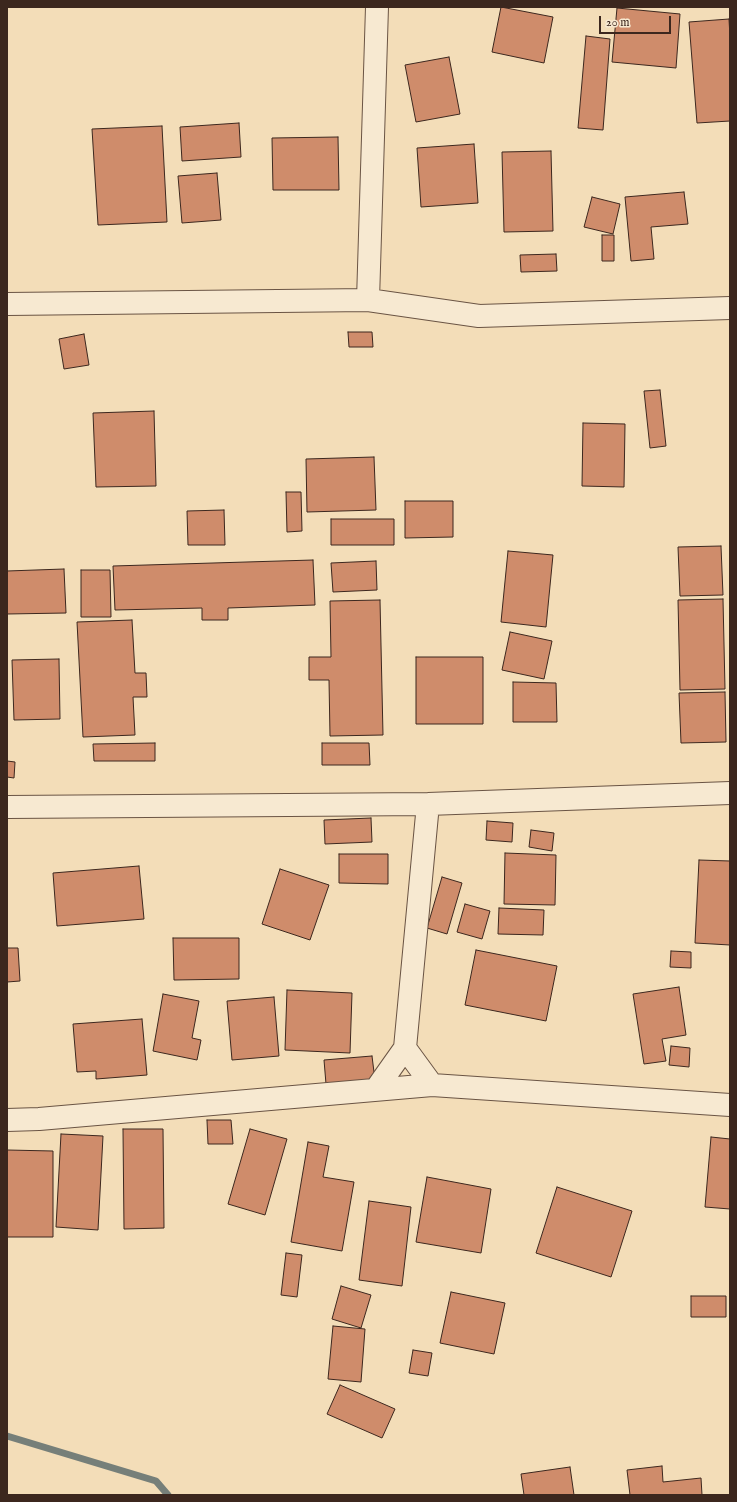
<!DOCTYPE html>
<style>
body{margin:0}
#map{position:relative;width:737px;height:1502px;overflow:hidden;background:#f3ddb8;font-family:"IM FELL English",serif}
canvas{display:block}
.frame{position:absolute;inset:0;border:8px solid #3c271e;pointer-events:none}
.scale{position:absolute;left:599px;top:16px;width:72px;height:18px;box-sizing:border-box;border:2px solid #3c271e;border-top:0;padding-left:5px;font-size:12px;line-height:14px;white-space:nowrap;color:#3c271e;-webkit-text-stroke:3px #f7e9d1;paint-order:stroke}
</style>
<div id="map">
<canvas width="737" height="1502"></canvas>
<div class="frame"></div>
<div class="scale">20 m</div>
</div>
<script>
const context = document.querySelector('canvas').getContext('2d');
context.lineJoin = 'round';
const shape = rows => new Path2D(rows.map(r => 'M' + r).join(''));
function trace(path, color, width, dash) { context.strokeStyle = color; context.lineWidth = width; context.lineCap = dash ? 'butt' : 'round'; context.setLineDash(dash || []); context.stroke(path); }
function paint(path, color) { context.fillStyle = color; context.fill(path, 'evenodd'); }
trace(shape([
 [7,1436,156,1481,168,1495]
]), '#767f79', 7);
const building = shape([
 [501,7,553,17,544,63,492,52,501,7],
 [617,8,680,14,676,68,612,62,617,8],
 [729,19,730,37,730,121,697,123,689,22,729,19],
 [586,36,610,39,603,130,578,128,586,36],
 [449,57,460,114,416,122,405,65,449,57],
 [239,123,241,157,182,161,180,127,239,123],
 [162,126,167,222,98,225,92,129,162,126],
 [338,137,339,190,273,190,272,138,338,137],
 [474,144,478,203,421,207,417,148,474,144],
 [551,151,553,231,504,232,502,152,551,151],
 [217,173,221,220,182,223,178,176,217,173],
 [684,192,688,224,651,227,654,259,631,261,625,197,684,192],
 [592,197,620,204,613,234,584,227,592,197],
 [602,235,614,235,614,261,602,261,602,235],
 [556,254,557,271,521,272,520,255,556,254],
 [348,332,372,332,373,347,349,347,348,332],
 [84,334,89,365,64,369,59,339,84,334],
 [660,390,666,446,650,448,644,391,660,390],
 [154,411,156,486,96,487,93,413,154,411],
 [583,423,625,424,624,487,582,486,583,423],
 [374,457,376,510,307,512,306,459,374,457],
 [286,492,301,492,302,531,287,532,286,492],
 [405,501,453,501,453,537,405,538,405,501],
 [224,510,225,545,188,545,187,511,224,510],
 [331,519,394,519,394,545,331,545,331,519],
 [721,546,723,595,680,596,678,547,721,546],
 [508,551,553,555,546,627,501,622,508,551],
 [313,560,315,605,228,608,228,620,202,620,202,608,115,610,113,566,313,560],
 [376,561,377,590,333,592,331,563,376,561],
 [64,569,66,613,7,614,7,571,64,569],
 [81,570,110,570,111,617,81,617,81,570],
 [723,599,725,689,680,690,678,600,723,599],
 [380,600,383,735,330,736,329,680,309,680,309,657,331,657,330,601,380,600],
 [132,620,135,673,146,673,147,697,133,697,135,735,83,737,77,622,132,620],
 [510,632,552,641,544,679,502,670,510,632],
 [416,657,483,657,483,724,416,724,416,657],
 [59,659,60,719,14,720,12,660,59,659],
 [513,682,556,683,557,722,513,722,513,682],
 [725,692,726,742,681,743,679,693,725,692],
 [155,743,155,761,94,761,93,744,155,743],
 [322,743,369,743,370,765,322,765,322,743],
 [7,761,15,762,14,778,7,777,7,761],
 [371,818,372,842,325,844,324,820,371,818],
 [487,821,513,823,512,842,486,840,487,821],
 [531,830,554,833,552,851,529,847,531,830],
 [505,853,556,855,555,905,504,904,505,853],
 [339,854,388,854,388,884,339,883,339,854],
 [699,860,730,861,730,945,695,943,699,860],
 [139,866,144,919,57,926,53,873,139,866],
 [280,869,329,885,310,940,262,924,280,869],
 [442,877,462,883,447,934,427,928,442,877],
 [465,904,490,911,482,939,457,932,465,904],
 [499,908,544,910,543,935,498,934,499,908],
 [173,938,239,938,239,979,174,980,173,938],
 [7,948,18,948,20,981,7,982,7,948],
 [476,950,557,966,546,1021,465,1005,476,950],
 [671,951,691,952,691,968,670,967,671,951],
 [679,987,686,1035,662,1039,666,1061,644,1064,633,994,679,987],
 [287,990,352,993,350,1053,285,1050,287,990],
 [163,994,199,1001,192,1038,201,1040,197,1060,153,1051,163,994],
 [274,997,279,1056,232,1060,227,1001,274,997],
 [142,1019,147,1075,96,1079,96,1071,77,1072,73,1024,142,1019],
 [671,1046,690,1048,689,1067,669,1065,671,1046],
 [372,1056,375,1080,326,1084,324,1060,372,1056],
 [207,1120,231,1120,233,1144,208,1144,207,1120],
 [123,1129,163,1129,164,1228,124,1229,123,1129],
 [250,1129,287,1139,265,1215,228,1204,250,1129],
 [61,1134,103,1136,98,1230,56,1227,61,1134],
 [711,1137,730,1139,730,1209,705,1207,711,1137],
 [308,1142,329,1146,323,1177,354,1182,342,1251,291,1242,308,1142],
 [7,1150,53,1151,53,1237,7,1237,7,1150],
 [427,1177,491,1189,481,1253,416,1242,427,1177],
 [557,1187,632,1211,611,1277,536,1253,557,1187],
 [369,1201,411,1207,402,1286,359,1280,369,1201],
 [286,1253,302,1255,297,1297,281,1295,286,1253],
 [341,1286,371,1295,361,1328,332,1319,341,1286],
 [451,1292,505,1303,494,1354,440,1343,451,1292],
 [691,1296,726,1296,726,1317,691,1317,691,1296],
 [333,1326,365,1329,361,1382,328,1379,333,1326],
 [413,1350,432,1353,428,1376,409,1373,413,1350],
 [340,1385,395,1409,382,1438,327,1414,340,1385],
 [662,1466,663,1482,701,1478,702,1495,630,1495,627,1470,662,1466],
 [570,1467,574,1495,524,1495,521,1474,570,1467]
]);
paint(building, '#cf8c6b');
trace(building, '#3c271e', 1);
const minor = shape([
 [368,300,377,7],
 [7,304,368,300,479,316,730,308],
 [7,807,428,804,730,793],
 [405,1048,432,1085],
 [376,1089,405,1048,428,804],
 [7,1120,39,1119,432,1085,730,1105]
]);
trace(minor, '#6a5444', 24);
trace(minor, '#f7e9d1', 22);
</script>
